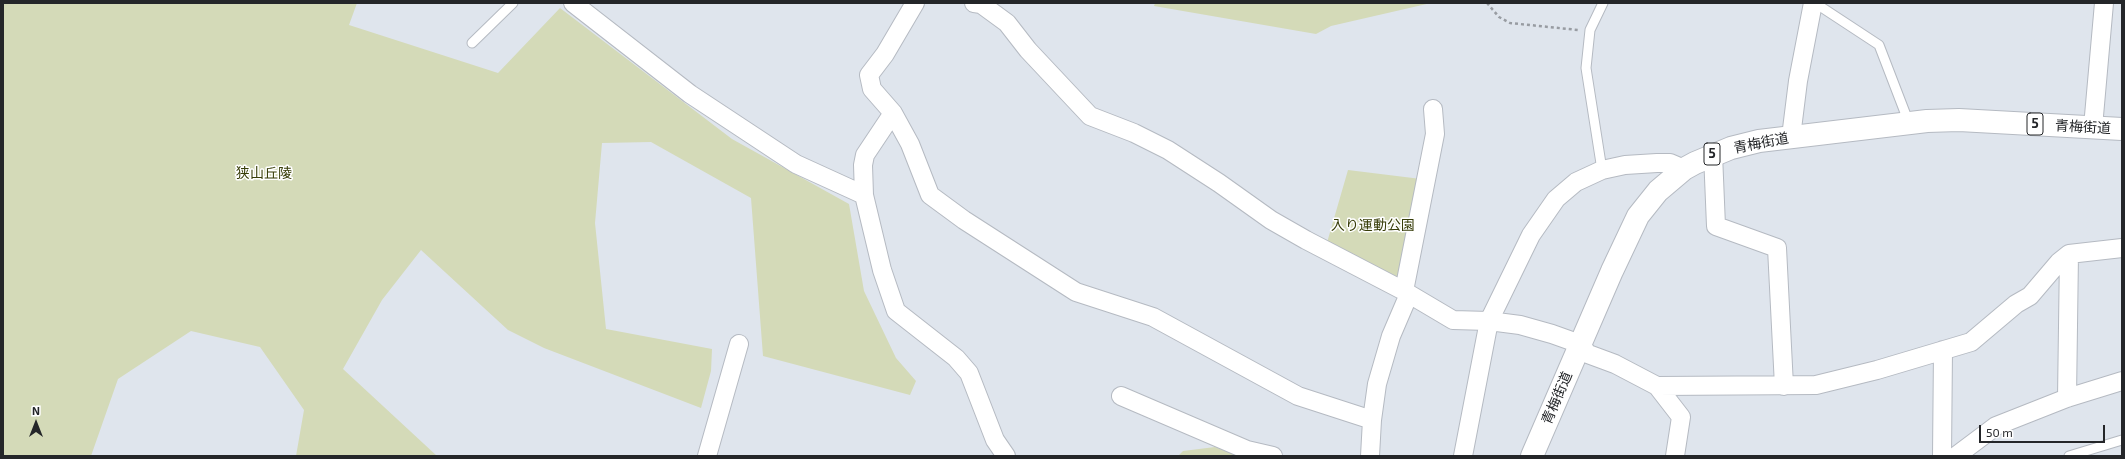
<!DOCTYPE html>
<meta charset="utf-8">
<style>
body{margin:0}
#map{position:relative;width:2125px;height:459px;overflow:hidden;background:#dfe5ed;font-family:"Exo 2",sans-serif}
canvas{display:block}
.frame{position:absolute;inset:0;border:4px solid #242629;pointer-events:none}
.north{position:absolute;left:16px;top:403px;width:40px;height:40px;-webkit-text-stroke:3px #fff;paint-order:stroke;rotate:0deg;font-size:11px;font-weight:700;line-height:16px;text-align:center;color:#242629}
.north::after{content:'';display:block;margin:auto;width:14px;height:18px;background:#242629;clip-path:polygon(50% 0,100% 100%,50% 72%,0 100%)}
.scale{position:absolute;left:1979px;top:425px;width:126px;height:18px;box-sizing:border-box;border:2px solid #242629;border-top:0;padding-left:5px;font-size:12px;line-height:14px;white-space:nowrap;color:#242629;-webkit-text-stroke:3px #fff;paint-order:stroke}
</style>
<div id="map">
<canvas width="2125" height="459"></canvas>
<div class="frame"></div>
<div class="north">N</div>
<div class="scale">50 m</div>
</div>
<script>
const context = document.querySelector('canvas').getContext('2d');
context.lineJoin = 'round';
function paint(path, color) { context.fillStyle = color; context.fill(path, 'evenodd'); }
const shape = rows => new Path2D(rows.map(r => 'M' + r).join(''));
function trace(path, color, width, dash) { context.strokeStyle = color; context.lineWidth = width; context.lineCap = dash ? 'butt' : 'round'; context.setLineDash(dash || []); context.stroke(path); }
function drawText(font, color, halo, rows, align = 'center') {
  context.font = font + ' "Exo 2","Noto Sans JP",sans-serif'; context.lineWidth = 3; context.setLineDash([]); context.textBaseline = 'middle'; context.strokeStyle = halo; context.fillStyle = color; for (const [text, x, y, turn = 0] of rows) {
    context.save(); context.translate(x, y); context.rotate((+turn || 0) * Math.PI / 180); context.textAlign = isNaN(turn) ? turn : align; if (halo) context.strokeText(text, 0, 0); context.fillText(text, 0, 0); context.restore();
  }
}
paint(shape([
 [3,3,357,3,349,25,498,73,560,8,732,139,849,204,864,291,896,358,916,381,910,395,763,356,751,198,651,142,602,143,595,223,606,329,712,349,711,371,701,408,544,348,508,330,421,250,382,300,343,369,437,456,296,456,304,410,260,347,191,331,118,379,91,456,3,456],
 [1155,3,1431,3,1331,26,1316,34,1154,6],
 [1348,170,1421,179,1402,280,1326,246],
 [1215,447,1238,456,1178,456,1183,451]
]), '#d4dab8');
const lane = shape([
 [1815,3,1879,45,1909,123],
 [472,43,513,3],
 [1602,170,1586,68,1590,30,1603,3],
 [2069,456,2122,440]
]);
const street = shape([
 [573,3,690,94,796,164,864,195],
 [915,3,885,54,869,75,872,89,893,113,910,144,930,195,964,220,1076,292,1153,317,1298,396,1372,420],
 [974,3,981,4,1007,23,1028,50,1090,116,1134,133,1168,150,1219,183,1271,220,1306,240,1404,291,1453,320,1489,321,1520,325,1552,334,1580,344,1588,354,1615,364,1657,386,1681,417,1675,456],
 [893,113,865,155,863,165,864,195,882,270,896,311,956,358,969,373,995,440,1006,456],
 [2093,127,2104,3],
 [1791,137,1798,81,1813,3],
 [1713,154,1716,226,1777,248,1784,386],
 [1404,291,1435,134,1433,109],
 [1657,386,1816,385,1877,370,1971,342,2016,304,2030,296,2059,262,2069,254,2122,248],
 [1121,396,1247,450,1273,456],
 [2067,398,2069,254],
 [707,456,739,344],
 [1370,456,1372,420,1377,384,1391,336,1409,294],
 [1463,456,1489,321,1531,235,1556,199,1576,182,1602,170,1625,165,1657,163,1670,163,1684,169],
 [1942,456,1943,350],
 [1956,456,1996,426,2067,398,2122,381]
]);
const primary = shape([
 [1532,456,1612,271,1638,216,1658,191,1684,169,1695,163,1731,148,1759,141,1927,121,1959,120,2122,129]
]);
trace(lane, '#b5bac2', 11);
trace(street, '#b5bac2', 20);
trace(primary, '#b5bac2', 24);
trace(shape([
 [1487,3,1499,17,1510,23,1578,30]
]), '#989ca2', 2.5, [3, 3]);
trace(lane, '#fff', 9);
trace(street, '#fff', 18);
trace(primary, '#fff', 22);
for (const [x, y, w] of [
 [2035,124,16],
 [1712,154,16]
]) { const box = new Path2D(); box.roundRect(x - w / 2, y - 11, w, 22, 3); context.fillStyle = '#fff'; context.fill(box); trace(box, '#242629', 1); }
drawText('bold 13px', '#242629', null, [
 ["5",2035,124],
 ["5",1712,154]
]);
drawText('14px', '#242629', '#fff', [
 ["青梅街道",2083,127,3],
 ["青梅街道",1761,143,-11],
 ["青梅街道",1557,398,-67]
]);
drawText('14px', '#373d08', '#fff', [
 ["狭山丘陵",264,173],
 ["入り運動公園",1373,225]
]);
</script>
